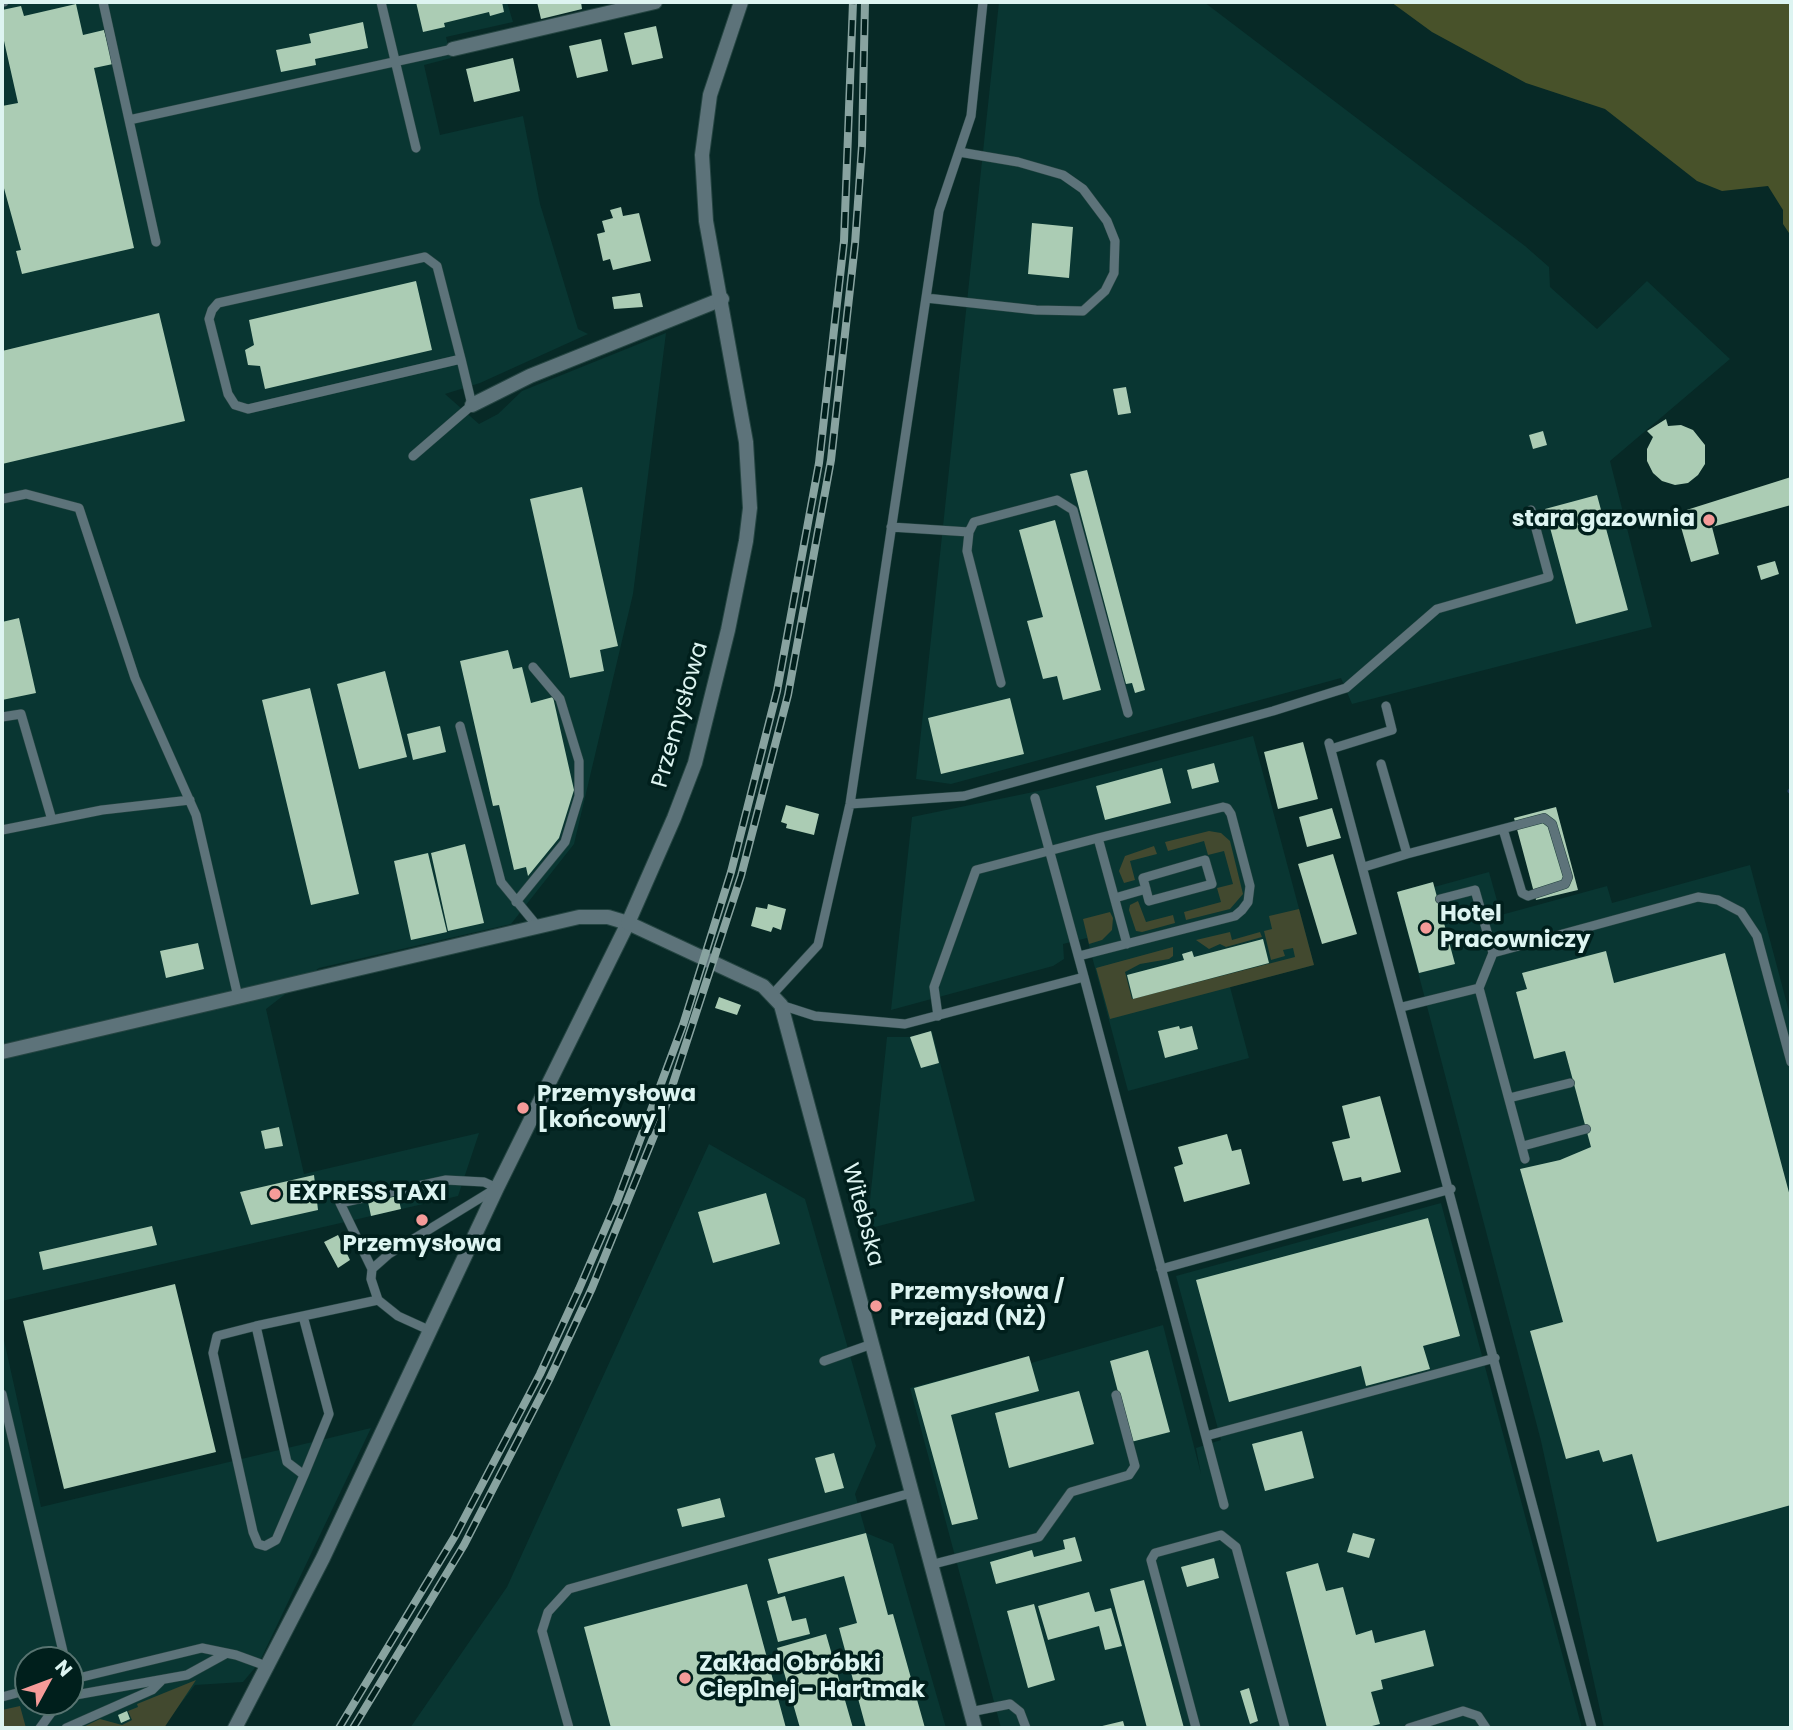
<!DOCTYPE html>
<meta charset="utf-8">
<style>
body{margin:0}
#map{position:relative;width:1793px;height:1730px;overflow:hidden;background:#072926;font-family:Poppins,sans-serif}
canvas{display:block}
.frame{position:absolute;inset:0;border:4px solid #ddf4f1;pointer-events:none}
.north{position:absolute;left:14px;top:1646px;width:70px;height:70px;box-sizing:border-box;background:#001f1c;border:2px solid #587471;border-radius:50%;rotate:49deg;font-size:19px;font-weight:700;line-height:28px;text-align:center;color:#ddf4f1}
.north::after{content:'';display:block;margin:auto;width:24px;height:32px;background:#f59b99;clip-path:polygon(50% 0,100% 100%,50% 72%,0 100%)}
</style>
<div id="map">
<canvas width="1793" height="1730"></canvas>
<div class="frame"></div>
<div class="north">N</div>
</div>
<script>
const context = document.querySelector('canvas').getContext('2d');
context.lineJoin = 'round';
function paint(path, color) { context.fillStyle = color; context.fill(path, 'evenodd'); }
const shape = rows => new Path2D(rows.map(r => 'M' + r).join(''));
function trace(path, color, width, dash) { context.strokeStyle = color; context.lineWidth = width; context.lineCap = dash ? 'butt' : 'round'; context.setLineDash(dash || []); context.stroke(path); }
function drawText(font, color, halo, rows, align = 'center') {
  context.font = font + ' Poppins,sans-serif'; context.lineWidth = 7; context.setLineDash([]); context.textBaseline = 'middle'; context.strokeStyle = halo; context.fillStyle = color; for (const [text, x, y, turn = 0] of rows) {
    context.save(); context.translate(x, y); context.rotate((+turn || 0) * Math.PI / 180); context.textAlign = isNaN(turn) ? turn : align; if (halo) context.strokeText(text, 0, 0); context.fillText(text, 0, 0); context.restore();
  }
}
paint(shape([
 [2,2,507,2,513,22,446,37,451,58,424,65,440,135,523,116,540,204,578,329,588,334,480,383,445,394,479,424,498,414,522,391,666,333,633,594,574,844,511,924,319,968,266,1009,304,1174,479,1133,458,1196,2,1301],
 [999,2,1204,2,1525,246,1549,267,1550,287,1597,329,1647,281,1730,359,1610,461,1652,627,1352,704,1341,678,951,784,916,779],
 [1253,736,1314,965,1230,987,1249,1058,1128,1091,1087,938,1063,944,1064,959,1053,966,891,1010,912,817,1048,789],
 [1750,865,1791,1019,1791,1728,1604,1728,1541,1441,1397,892,1433,882,1434,887,1489,872,1501,915,1607,886,1612,903],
 [932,1031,975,1201,867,1229,887,1037,910,1037],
 [709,1144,805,1199,876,1446,855,1494,866,1533,893,1544,946,1728,410,1728,507,1587],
 [1441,1203,1582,1728,1001,1728,910,1388,1029,1356,1031,1363,1163,1325,1201,1474,1196,1448,1221,1440,1176,1276],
 [2,1331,41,1507,371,1428,259,1663,243,1682,195,1685,162,1728,2,1728],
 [28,1660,70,1660,70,1702,28,1702]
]), '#093632');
paint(shape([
 [1209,831,1221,833,1230,841,1243,894,1230,909,1186,920,1184,912,1221,902,1217,888,1233,884,1224,851,1208,855,1204,841,1168,851,1165,842],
 [1154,846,1157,854,1130,861,1135,880,1124,883,1119,871,1125,856],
 [1138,901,1146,922,1173,915,1175,923,1142,932,1136,931,1129,910,1130,905],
 [1299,909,1314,965,1110,1019,1096,968,1173,947,1173,956,1169,959,1140,964,1125,972,1132,999,1295,957,1293,948,1283,950,1285,956,1271,960,1264,931,1272,929,1269,916],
 [1110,912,1113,918,1112,930,1102,940,1089,944,1083,919],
 [1230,932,1232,940,1260,932,1262,937,1226,947,1220,944,1209,949,1196,940],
 [196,1680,164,1728,81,1728,100,1719,122,1725,132,1720,128,1711,138,1707,137,1704],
 [20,1706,26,1728,2,1728,2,1710]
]), '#42492f');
paint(shape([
 [1391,2,1791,2,1791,236,1783,224,1783,210,1768,186,1722,191,1697,181,1605,109,1526,83,1432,32]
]), '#48522a');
trace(shape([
 [1790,791,1791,792]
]), '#203957', 5);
paint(shape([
 [416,2,502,2,504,12,490,16,489,12,444,23,445,27,423,32],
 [537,2,581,2,582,9,541,19],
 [76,4,83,35,104,30,113,64,94,68,134,248,22,274,16,251,21,250,2,181,2,106,18,103,2,32,2,10,21,6,24,16],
 [363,22,368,48,315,59,316,65,281,72,276,50,311,43,309,34],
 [656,26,663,58,632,65,624,33],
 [601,39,608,71,577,78,569,46],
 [513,58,520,91,474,102,466,69],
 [621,207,623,216,639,213,651,261,613,270,610,259,603,261,597,234,605,232,602,221,613,218,610,210],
 [1032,223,1073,227,1069,278,1028,274],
 [416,281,432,350,265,389,260,366,248,365,245,350,254,345,249,320],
 [640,293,643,307,614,309,612,297],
 [159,313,185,421,2,464,2,351],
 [1126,387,1131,413,1118,415,1113,389],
 [1666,419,1668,426,1681,425,1693,430,1705,445,1705,464,1698,475,1688,483,1675,485,1662,481,1653,473,1647,461,1647,449,1653,437,1647,431],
 [1543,431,1547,445,1533,449,1529,435],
 [1087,470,1145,690,1135,693,1132,683,1126,684,1070,474],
 [1791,477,1791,505,1712,527,1719,554,1691,562,1677,513],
 [582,487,618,646,600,650,604,671,570,678,530,499],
 [1597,495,1628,610,1576,624,1545,509],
 [1055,520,1101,690,1063,700,1057,676,1043,679,1027,621,1043,617,1019,530],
 [1775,561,1779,574,1761,580,1757,566],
 [19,618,36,693,2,700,2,622],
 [508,650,513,669,522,667,531,703,553,697,574,790,559,838,528,876,526,867,514,870,499,805,493,806,460,661],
 [385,671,407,757,359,769,337,684],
 [310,688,359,894,311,905,262,700],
 [1010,698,1024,754,941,774,928,718],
 [440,726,446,752,413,760,407,734],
 [1303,742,1318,799,1278,809,1264,752],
 [1214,763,1219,782,1192,789,1187,770],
 [1162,768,1171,803,1105,820,1096,786],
 [786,805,819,814,814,835,786,828,787,824,781,822],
 [1556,807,1578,890,1536,900,1514,818],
 [1332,808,1341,838,1307,847,1299,817],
 [465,844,484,923,448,931,431,853],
 [428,853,447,932,411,940,394,861],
 [1333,854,1357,934,1322,944,1298,864],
 [1433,882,1455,964,1419,973,1397,892],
 [768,904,786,909,781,930,773,927,771,932,751,926,756,907,767,909],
 [1263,939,1269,963,1133,999,1127,975,1184,960,1182,954,1192,951,1194,957],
 [198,943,204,969,166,978,160,951],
 [1606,951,1614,983,1725,953,1791,1200,1791,1505,1657,1542,1632,1454,1603,1462,1599,1450,1566,1459,1530,1331,1563,1322,1520,1169,1560,1160,1591,1147,1565,1051,1534,1059,1516,992,1527,989,1522,973],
 [719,997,741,1005,737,1015,715,1008],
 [1179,1026,1180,1029,1192,1026,1198,1049,1165,1058,1158,1031],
 [931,1031,939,1063,921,1068,910,1037],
 [1380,1096,1401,1172,1362,1182,1361,1177,1343,1181,1332,1142,1350,1138,1342,1106],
 [279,1127,283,1146,265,1149,261,1131],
 [1227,1134,1232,1151,1241,1149,1250,1184,1184,1202,1174,1167,1183,1164,1178,1147],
 [314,1175,318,1210,251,1225,240,1192],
 [766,1193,780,1244,713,1263,698,1212],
 [398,1196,401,1209,371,1216,368,1202],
 [1428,1218,1460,1336,1423,1346,1430,1369,1366,1386,1361,1366,1229,1402,1196,1280],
 [152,1226,157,1245,43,1270,39,1252],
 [338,1235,350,1260,338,1268,324,1242],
 [175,1284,216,1452,64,1489,23,1321],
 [1148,1350,1170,1432,1131,1442,1110,1361],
 [1029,1356,1039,1391,951,1415,978,1519,952,1525,914,1388],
 [1079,1391,1094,1444,1009,1468,995,1413],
 [1302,1431,1314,1478,1265,1491,1252,1444],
 [834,1453,844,1488,825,1493,815,1458],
 [720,1498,725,1517,682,1527,677,1509],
 [866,1533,888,1615,893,1614,925,1728,866,1728,839,1628,857,1623,844,1576,778,1594,768,1559],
 [1353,1533,1375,1539,1369,1558,1347,1552],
 [1075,1537,1082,1561,996,1584,990,1562,1032,1550,1034,1557,1065,1549,1063,1540],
 [1214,1558,1219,1578,1187,1587,1181,1567],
 [1318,1563,1326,1591,1343,1587,1356,1635,1372,1630,1375,1643,1425,1630,1434,1666,1381,1680,1383,1689,1371,1692,1380,1724,1364,1728,1327,1728,1286,1572],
 [1144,1580,1184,1728,1147,1728,1110,1589],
 [747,1584,786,1728,611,1728,584,1627],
 [1089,1592,1095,1612,1111,1608,1122,1646,1105,1650,1099,1626,1048,1640,1038,1606],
 [785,1596,792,1621,806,1618,810,1634,778,1642,767,1601],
 [1034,1604,1055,1680,1028,1688,1007,1611],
 [826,1634,853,1728,800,1728,777,1648],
 [1249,1688,1258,1721,1250,1724,1240,1691],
 [127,1711,130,1719,121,1723,118,1715],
 [1123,1721,1125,1728,1098,1728,1098,1727]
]), '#abccb4');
const service = shape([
 [2,2,4,2],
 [103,2,129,120],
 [381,2,416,148],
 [156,242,129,120,453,49],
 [926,298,1036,310,1083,311,1105,291,1114,273,1115,241,1107,221,1083,189,1063,175,1018,162,959,152],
 [413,456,472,405,461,359,248,409,235,405,228,394,209,319,212,310,218,303,425,257,437,266,461,359],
 [2,499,26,494,79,508,135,678,196,815,238,997],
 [891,527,969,532],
 [1001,683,967,551,969,532,974,522,1057,500,1073,510,1128,713],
 [2,717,21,714,52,820],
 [460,726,501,882,538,927],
 [1329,743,1592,1728],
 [1331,749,1392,730,1386,706],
 [1381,764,1407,854],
 [1035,798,1084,977],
 [850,804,964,796,1273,711,1346,688,1437,609,1549,577,1531,510],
 [2,830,102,810,190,800],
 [1205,860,1212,884,1149,901,1143,878,1205,860],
 [1364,867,1407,854,1544,818,1552,824,1568,877,1565,884,1528,896,1522,893,1503,829],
 [1115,898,1146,889],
 [1440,899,1475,890,1493,953],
 [516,902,565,842,579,796,579,761,560,699,533,667],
 [1079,956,1235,916,1242,910,1248,902,1250,886,1231,814,1227,808,1223,807,1098,838,1127,944],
 [1479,988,1525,1159],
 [772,995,818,945,850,804,939,211,971,116,983,2],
 [781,1005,815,1016,905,1024,1084,977,1224,1505],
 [1402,1007,1479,988,1493,953,1698,897,1718,900,1741,912,1757,936,1791,1062],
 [938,1016,934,987,976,870,1098,838],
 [1509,1098,1570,1083],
 [1523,1146,1586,1129],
 [372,1269,389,1254,495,1189],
 [1161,1269,1451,1189],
 [303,1316,329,1414,304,1475,287,1462,256,1326,303,1316,378,1300],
 [256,1326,217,1336,213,1353,253,1532,258,1544,265,1546,276,1540,304,1475],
 [431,1331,398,1316,378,1300,371,1279,372,1269,340,1203,446,1180,484,1182,497,1188],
 [824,1361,872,1344],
 [2,1394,65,1660],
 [1206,1436,1495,1358],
 [930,1565,1039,1537,1071,1492,1129,1475,1135,1466,1116,1395],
 [70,1680,202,1648,236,1655,269,1667],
 [70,1696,187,1675,227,1653],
 [2,1697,28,1690],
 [970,1712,1010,1704,1020,1712,1026,1728],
 [40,1728,59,1702],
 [66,1728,152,1690,161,1681],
 [569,1728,542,1631,548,1612,569,1589,911,1493],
 [1196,1728,1151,1560,1155,1553,1221,1535,1236,1547,1285,1728],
 [1409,1728,1463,1711,1478,1716,1486,1728]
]);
const minor = shape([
 [453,49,655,2],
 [472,405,530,376,722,299],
 [2,1052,579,917,608,917,628,923,497,1188,323,1558,235,1728]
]);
const tertiary = shape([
 [741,2,710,95,702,155,706,221,746,442,750,508,746,541,728,630,695,763,674,818,628,923,763,986,781,1005,975,1728]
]);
trace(service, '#254542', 10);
trace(minor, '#254542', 16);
trace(tertiary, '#254542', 16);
trace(service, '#5d737a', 9);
trace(minor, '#5d737a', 14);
trace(tertiary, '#5d737a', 14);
const rail = shape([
 [339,1728,455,1536,540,1374,579,1289,617,1201,683,1025,731,872,777,691,819,463,844,241,853,2],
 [353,1728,464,1545,549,1380,592,1288,664,1111,741,876,788,695,831,460,855,244,862,146,865,2]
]);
trace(rail, '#88a3a0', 8);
trace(rail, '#001f1c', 5, [16]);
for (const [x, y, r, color] of [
 [1709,520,7,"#f59b99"],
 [1426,928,7,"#f59b99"],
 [523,1108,7,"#f59b99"],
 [275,1194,7,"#f59b99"],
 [422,1220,7,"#f59b99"],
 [876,1306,7,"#f59b99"],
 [685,1678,7,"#f59b99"]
]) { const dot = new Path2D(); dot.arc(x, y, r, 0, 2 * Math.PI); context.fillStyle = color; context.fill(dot); trace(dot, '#001f1c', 2.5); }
drawText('bold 23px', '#ddf4f1', '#001f1c', [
 ["stara gazownia",1695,520,"right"],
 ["Hotel",1440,915],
 ["Pracowniczy",1440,941],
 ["Przemysłowa",537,1095],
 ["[końcowy]",537,1121],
 ["EXPRESS TAXI",289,1194],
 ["Przemysłowa",422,1245,"center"],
 ["Przemysłowa /",890,1293],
 ["Przejazd (NŻ)",890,1319],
 ["Zakład Obróbki",699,1665],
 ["Cieplnej - Hartmak",699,1691]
], 'left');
drawText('23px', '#ddf4f1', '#001f1c', [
 ["Przemysłowa",681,715,-74],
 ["Witebska",862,1215,75]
]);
</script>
